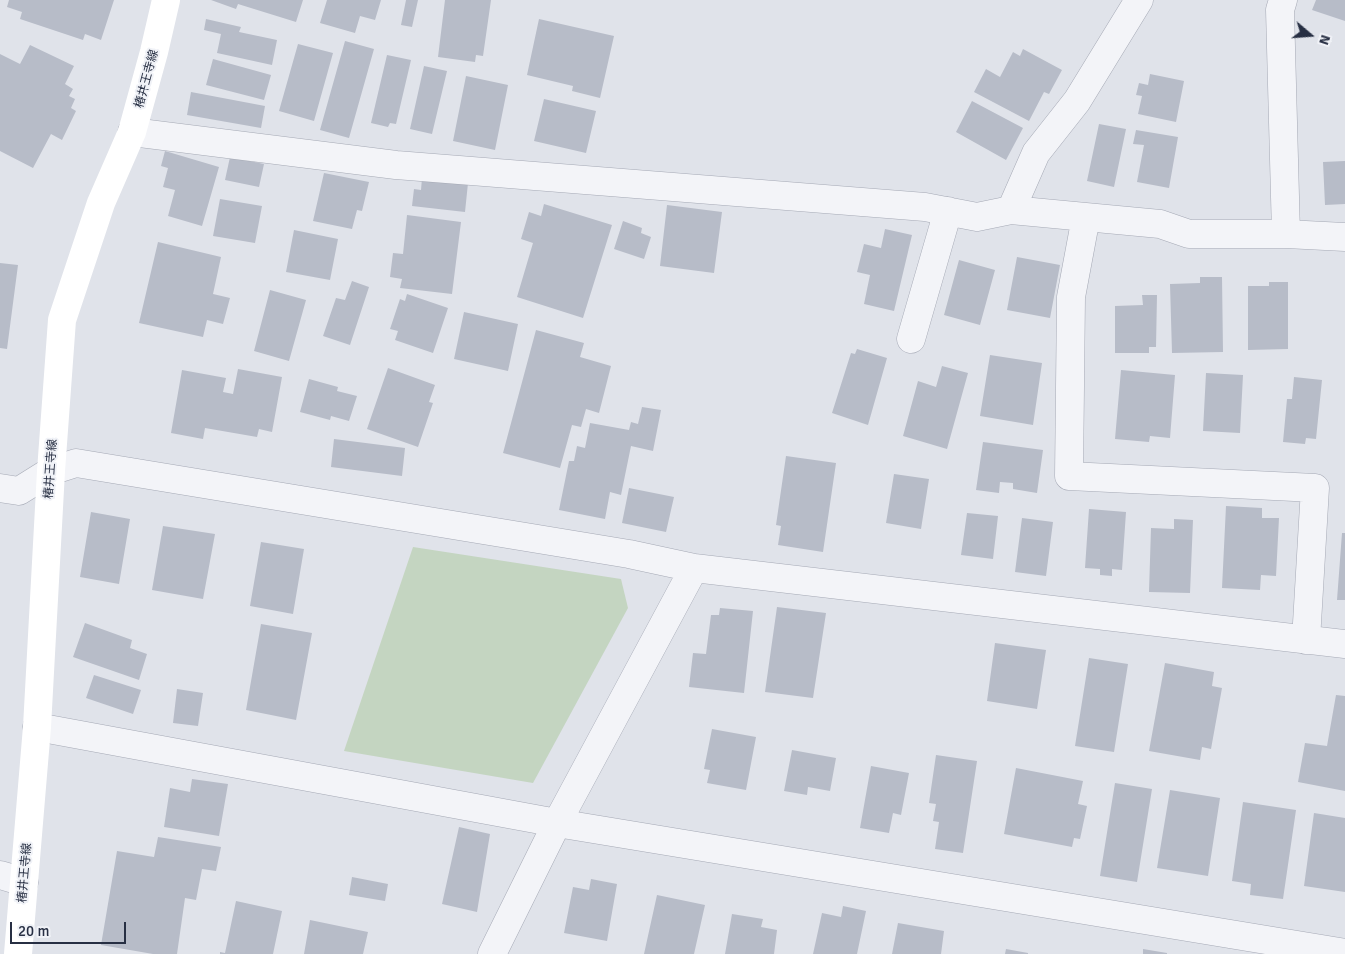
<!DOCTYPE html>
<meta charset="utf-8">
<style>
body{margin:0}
#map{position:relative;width:1345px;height:954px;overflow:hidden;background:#e0e3ea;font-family:Signika,sans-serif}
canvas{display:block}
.north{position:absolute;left:1285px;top:10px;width:50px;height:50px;-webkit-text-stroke:4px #f0f2f7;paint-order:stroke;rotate:108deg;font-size:14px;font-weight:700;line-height:20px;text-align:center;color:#272f43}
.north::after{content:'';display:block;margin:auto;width:18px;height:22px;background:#272f43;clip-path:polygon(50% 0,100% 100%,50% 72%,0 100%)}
.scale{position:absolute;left:10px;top:922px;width:116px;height:22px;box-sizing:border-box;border:2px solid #272f43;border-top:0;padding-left:6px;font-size:15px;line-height:18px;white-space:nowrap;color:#272f43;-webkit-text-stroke:4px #f0f2f7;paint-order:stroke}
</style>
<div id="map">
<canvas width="1345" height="954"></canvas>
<div class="north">N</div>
<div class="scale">20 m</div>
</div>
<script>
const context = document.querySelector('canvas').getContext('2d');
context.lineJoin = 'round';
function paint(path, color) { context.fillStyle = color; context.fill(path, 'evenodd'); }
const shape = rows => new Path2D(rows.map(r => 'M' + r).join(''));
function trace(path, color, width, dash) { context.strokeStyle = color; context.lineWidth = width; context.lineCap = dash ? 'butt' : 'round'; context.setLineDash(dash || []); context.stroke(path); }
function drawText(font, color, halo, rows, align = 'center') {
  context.font = font + ' Signika,"Noto Sans JP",sans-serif'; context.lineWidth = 4; context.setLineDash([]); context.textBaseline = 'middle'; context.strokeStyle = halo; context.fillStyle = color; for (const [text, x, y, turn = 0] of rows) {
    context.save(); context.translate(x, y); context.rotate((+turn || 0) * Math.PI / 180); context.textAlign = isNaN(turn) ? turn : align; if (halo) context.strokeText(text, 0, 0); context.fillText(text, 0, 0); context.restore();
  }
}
paint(shape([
 [413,547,621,579,628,608,533,783,344,751]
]), '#c4d5c1');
paint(shape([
 [9,0,114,0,101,40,85,34,83,40,20,19,22,12,7,7],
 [211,0,303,0,296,22,238,4,236,9],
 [327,0,381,0,375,20,360,16,355,33,320,23],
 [406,0,418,0,412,27,401,25],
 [445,0,491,0,483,56,476,55,475,62,438,57],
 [1316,0,1345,0,1345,21,1312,10],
 [206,19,241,27,239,32,277,40,272,65,217,53,221,34,204,30],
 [539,19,614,36,600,98,572,91,573,86,527,75],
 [345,41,374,49,349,138,320,130],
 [298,44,333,53,314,121,279,111],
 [30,45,74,66,65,84,73,89,69,96,75,99,71,108,76,111,62,140,51,134,33,168,0,151,0,54,20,64],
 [1023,49,1062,70,1049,94,1044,92,1029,121,974,92,986,69,1000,77,1013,52,1020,56],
 [387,55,411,60,396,124,390,123,388,127,371,123],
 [213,59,271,75,264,100,206,85],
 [424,66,447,71,432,134,410,129],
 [1150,74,1184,81,1176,122,1138,114,1142,96,1136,95,1139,83,1148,85],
 [466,76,508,85,495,150,453,141],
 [191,92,265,106,261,128,187,115],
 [544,99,596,111,586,153,534,141],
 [972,101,1023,128,1006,160,956,132],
 [1099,124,1126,129,1114,187,1087,181],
 [1136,130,1178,137,1169,188,1137,182,1144,145,1133,144],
 [165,151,219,167,202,226,168,216,175,190,163,187,168,168,161,166],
 [230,157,264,164,259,187,225,180],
 [1345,161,1345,204,1325,205,1323,162],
 [324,173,369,182,362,211,357,210,352,229,313,221],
 [422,178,468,183,465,212,412,206,414,189,421,190],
 [220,199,262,206,255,243,213,236],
 [544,204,612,225,583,318,517,297,533,243,521,239,529,212,541,216],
 [667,205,722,212,714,273,660,266],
 [407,215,461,222,452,294,400,288,402,279,390,277,393,253,403,254],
 [623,221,642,228,641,233,651,237,644,259,614,249],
 [885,229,912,235,894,311,864,304,870,275,857,272,864,244,881,248],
 [294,230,338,239,330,280,286,272],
 [158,242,221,257,213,294,230,298,223,324,207,320,203,337,139,323],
 [1017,257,1060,265,1050,318,1007,310],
 [959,260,995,270,980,325,944,315],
 [0,263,18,265,7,349,0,348],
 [1200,277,1222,277,1223,352,1172,353,1170,284,1200,283],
 [352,281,369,287,350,345,323,336,336,298,345,300],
 [1269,282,1288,282,1288,349,1248,350,1248,286,1269,286],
 [270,290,306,300,289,361,254,351],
 [407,294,448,308,433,353,395,340,398,331,390,329,400,299,405,301],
 [1142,295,1157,295,1156,347,1149,347,1149,353,1115,353,1115,306,1143,305],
 [464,312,518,324,508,371,454,359],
 [536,330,584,343,580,357,611,366,599,413,586,409,581,427,572,425,560,468,503,453],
 [857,349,887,358,868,425,832,413,851,353,855,354],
 [990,355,1042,363,1033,425,980,416],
 [942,366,968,373,947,449,903,436,918,381,936,387],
 [388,368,435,385,429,402,433,403,418,447,367,429],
 [238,369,282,377,272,432,259,429,257,437,205,428,203,439,171,433,182,370,226,378,223,392,233,394],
 [1121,370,1175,375,1170,438,1150,436,1149,442,1115,439],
 [1206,373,1243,375,1240,433,1203,431],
 [1294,377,1322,380,1316,439,1306,438,1305,444,1283,442,1287,399,1292,399],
 [309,379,338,387,337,391,357,396,349,421,331,416,330,420,300,412],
 [642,407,661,410,653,451,631,446,621,495,610,492,605,519,559,510,569,461,574,461,577,446,585,448,590,423,629,430,631,422,638,424],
 [334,439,405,448,402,476,331,467],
 [983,442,1043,450,1037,493,1013,489,1013,483,1000,482,999,493,976,490],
 [786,456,836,463,823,552,778,545,781,526,776,525],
 [894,474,929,479,921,529,886,523],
 [629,488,674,497,666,532,622,523],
 [1226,506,1262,508,1262,518,1279,518,1276,576,1261,575,1260,590,1222,588],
 [1089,509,1126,512,1122,570,1112,569,1112,576,1100,575,1100,569,1085,568],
 [91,512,130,519,119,584,80,577],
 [967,513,998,516,993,559,961,555],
 [1022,518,1053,522,1046,576,1015,572],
 [1174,519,1193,520,1190,593,1149,592,1151,528,1174,529],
 [163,526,215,534,203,599,152,590],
 [1342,533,1345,533,1345,600,1337,600],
 [261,542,304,549,293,614,250,606],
 [777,607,826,613,813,698,765,692],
 [720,608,753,611,744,693,689,687,693,653,706,654,711,615,719,615],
 [85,623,132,640,130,648,147,654,139,680,73,657],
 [261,624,312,633,296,720,246,710],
 [995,643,1046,650,1037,709,987,701],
 [1089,658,1128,664,1114,752,1075,746],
 [1165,663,1214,672,1212,686,1222,688,1211,749,1202,747,1200,760,1149,751],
 [94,675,141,690,133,714,86,698],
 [177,689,203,693,198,726,173,723],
 [1336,695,1345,696,1345,791,1298,782,1305,743,1327,746],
 [712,729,756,737,746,790,707,783,710,770,704,769],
 [792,750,836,758,830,791,808,787,807,795,784,791],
 [936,755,977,761,963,853,935,849,939,822,933,821,936,804,929,803],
 [871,766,909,773,901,815,893,813,889,833,860,828],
 [1016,768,1083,781,1078,804,1087,806,1080,839,1074,838,1072,847,1004,834],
 [192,779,228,784,219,836,164,827,170,788,190,792],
 [1115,783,1152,789,1137,882,1100,876],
 [1170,790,1220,798,1208,876,1157,868],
 [1243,802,1296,810,1283,899,1250,895,1251,884,1232,881],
 [1314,813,1345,818,1345,892,1304,886],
 [459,827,490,834,477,912,442,904],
 [158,837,221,847,216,871,202,869,196,900,185,898,177,954,153,954,101,945,117,851,154,857],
 [352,877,388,884,385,901,349,895],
 [591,879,617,884,607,941,564,933,573,887,589,890],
 [657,895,705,905,694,954,644,954],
 [236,901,282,911,273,954,220,954,220,952,225,953],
 [843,906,866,911,857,954,813,954,822,913,841,917],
 [732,914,763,919,761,927,777,930,774,954,725,954],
 [310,920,368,932,363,954,304,954],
 [898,923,944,931,941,954,892,954],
 [1006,949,1028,953,1028,954,1005,954],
 [1143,949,1167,953,1167,954,1143,954]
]), '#b7bcc8');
const street = shape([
 [1283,0,1280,10,1286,234],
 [132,132,396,165,925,207,977,217,1011,210,1036,153,1077,101,1139,0],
 [1011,210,1160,224,1189,234,1286,234,1345,237],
 [1086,217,1071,297,1069,476,1315,488,1306,640],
 [911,339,948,211],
 [0,488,19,491,51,471,76,463,629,554,694,568,1345,644],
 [37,727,557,823,1345,953],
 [0,875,24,882],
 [492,954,557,823,694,568]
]);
trace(street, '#a5a9b5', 29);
trace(street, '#f3f4f8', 28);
trace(shape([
 [18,954,37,727,51,471,62,320,101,203,132,132,154,52,166,0]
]), '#fff', 28);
drawText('12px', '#272f43', '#f0f2f7', [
 ["椿井王寺線",147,79,-75],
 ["椿井王寺線",51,469,-86],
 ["椿井王寺線",25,873,-85]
]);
</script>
